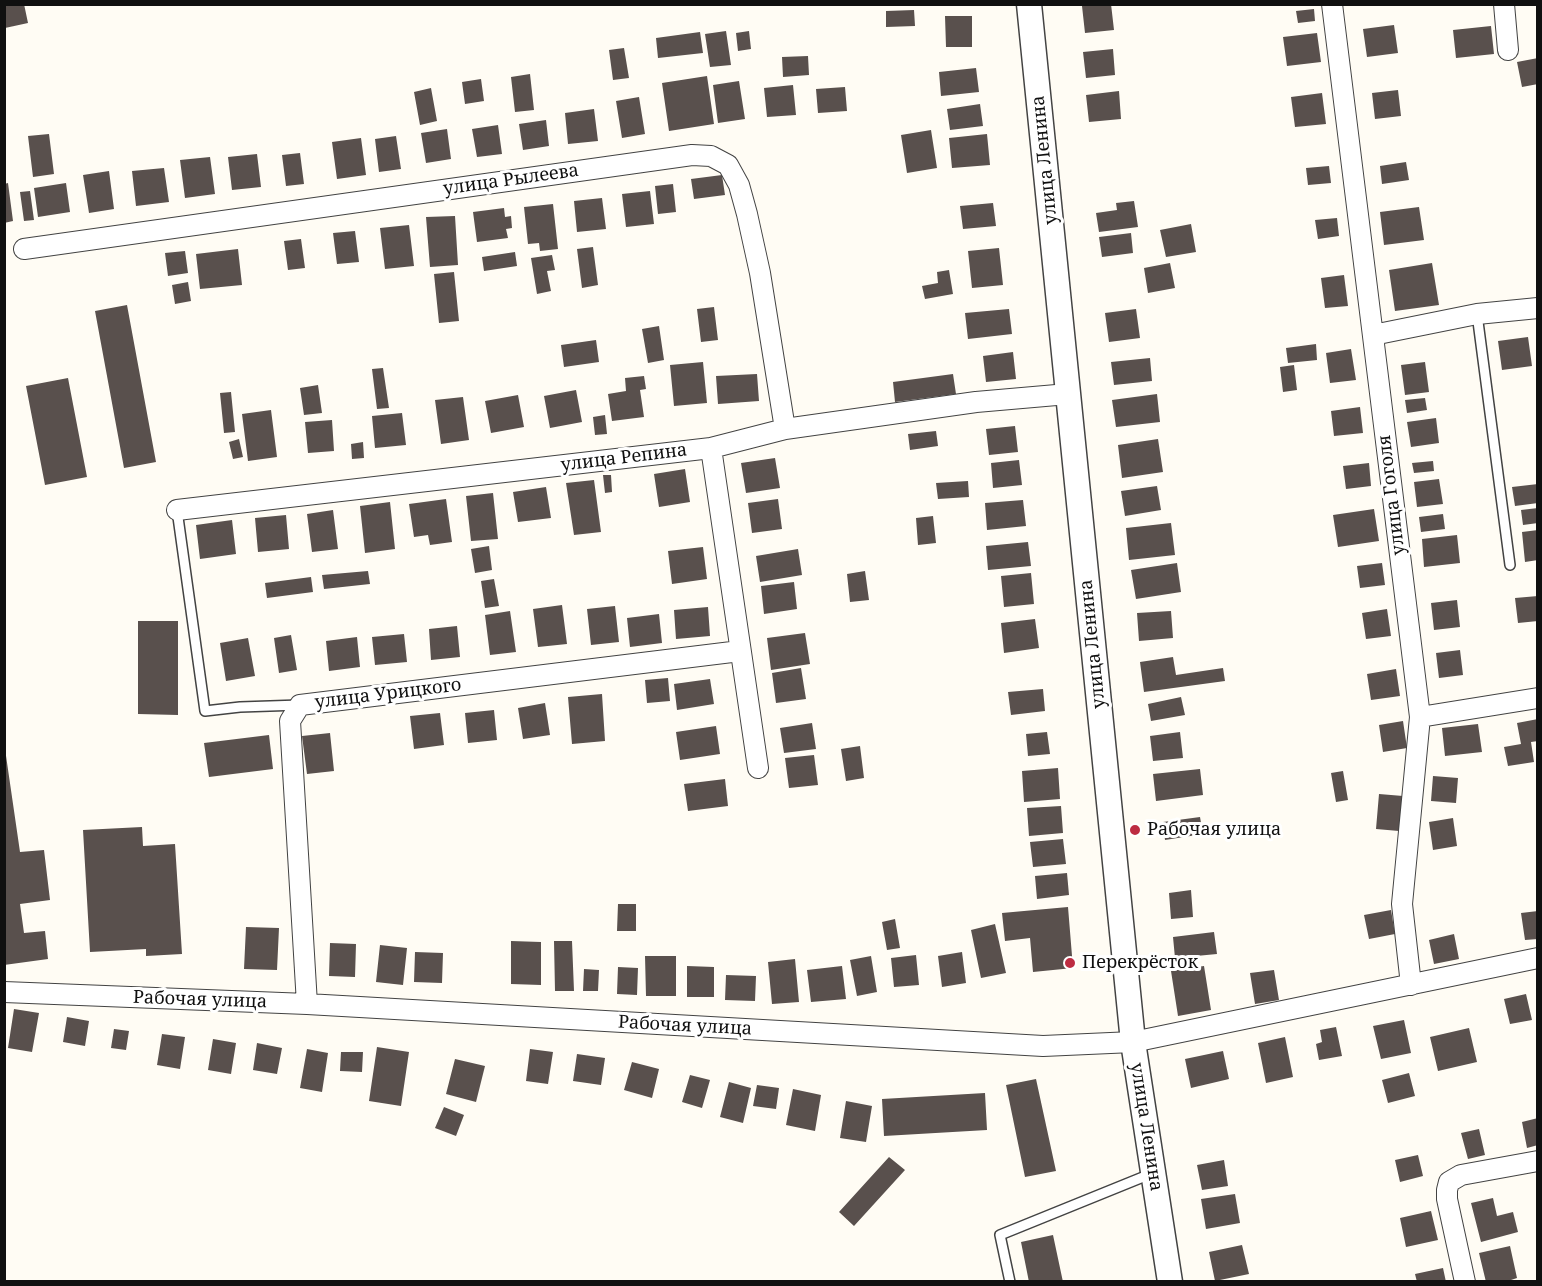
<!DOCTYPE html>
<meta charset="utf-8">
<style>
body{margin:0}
#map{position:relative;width:1542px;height:1286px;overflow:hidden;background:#fffcf4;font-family:"Noto Serif",serif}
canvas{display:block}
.frame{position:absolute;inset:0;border:6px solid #101010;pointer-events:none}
</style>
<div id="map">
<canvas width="1542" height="1286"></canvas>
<div class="frame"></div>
</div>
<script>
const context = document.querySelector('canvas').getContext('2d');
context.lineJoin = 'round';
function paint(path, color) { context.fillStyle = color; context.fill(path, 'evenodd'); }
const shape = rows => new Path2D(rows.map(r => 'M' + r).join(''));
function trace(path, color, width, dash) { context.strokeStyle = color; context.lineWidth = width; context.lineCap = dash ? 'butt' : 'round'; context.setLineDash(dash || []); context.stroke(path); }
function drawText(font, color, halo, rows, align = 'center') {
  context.font = font + ' "Noto Serif",serif'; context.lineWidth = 6; context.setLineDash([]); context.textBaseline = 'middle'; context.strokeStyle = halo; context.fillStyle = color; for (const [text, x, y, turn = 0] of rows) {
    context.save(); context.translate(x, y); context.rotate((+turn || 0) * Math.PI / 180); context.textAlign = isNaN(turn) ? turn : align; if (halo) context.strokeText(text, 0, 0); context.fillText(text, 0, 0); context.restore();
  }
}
paint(shape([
 [5,4,24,4,28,23,5,28],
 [1090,4,1111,4,1114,30,1085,33,1082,6],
 [1314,9,1315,21,1298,23,1296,11],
 [914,10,915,26,886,27,886,11],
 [945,16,972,16,972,47,946,47],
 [1394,25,1398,53,1367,57,1363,29],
 [1491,26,1494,54,1456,58,1453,30],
 [726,31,731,65,710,67,705,34],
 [749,31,751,49,738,51,736,33],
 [700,32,703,53,658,58,656,38],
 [1317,33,1321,62,1287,66,1283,37],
 [624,48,629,78,613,80,609,50],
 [1113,49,1115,75,1086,78,1083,52],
 [808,56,809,75,783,77,782,57],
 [1538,58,1538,84,1522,87,1517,62],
 [976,68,979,92,941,96,939,72],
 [530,74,534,110,515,112,511,77],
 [707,76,714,124,669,131,662,83],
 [481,79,484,101,465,104,462,82],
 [739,81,745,119,718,123,713,85],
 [793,85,796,115,767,117,764,88],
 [845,87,847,111,818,113,816,89],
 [431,88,437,121,420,125,414,92],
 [1398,90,1401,116,1375,119,1372,93],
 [1119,91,1121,119,1089,122,1086,95],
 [1322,93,1326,124,1295,127,1291,97],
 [639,97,645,134,622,138,616,101],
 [980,104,983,126,950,130,947,109],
 [594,109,598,141,568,144,565,113],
 [546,120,549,146,523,150,519,124],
 [498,125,502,154,477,157,472,129],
 [447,129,451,159,426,163,421,133],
 [931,130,937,168,907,173,901,135],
 [49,134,54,174,33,177,28,136],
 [987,134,990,165,952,168,949,138],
 [396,136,401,169,379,172,375,139],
 [361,138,366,175,337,179,332,142],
 [300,153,304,184,286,186,282,155],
 [257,154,261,187,232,190,228,157],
 [210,157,215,194,185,198,180,160],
 [1406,162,1409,180,1382,184,1380,166],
 [1329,166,1331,183,1308,185,1306,168],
 [164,168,169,202,136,206,132,171],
 [109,171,114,209,89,213,83,175],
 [722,175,725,195,694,199,691,179],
 [8,183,13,221,4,223,4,184],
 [66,183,70,212,38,217,34,188],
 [673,184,676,212,658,214,655,186],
 [30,191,34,220,24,221,20,192],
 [650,191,654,224,626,227,622,194],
 [602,198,606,229,577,232,574,201],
 [1134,201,1138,227,1099,232,1096,213,1117,210,1116,203],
 [993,203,996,226,963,229,960,206],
 [553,204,558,249,540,251,539,243,528,244,524,207],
 [1419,207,1424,240,1384,245,1380,212],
 [504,208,505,217,511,216,512,228,506,229,508,238,477,242,473,212],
 [455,216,458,265,430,267,426,217],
 [1337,218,1339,236,1318,239,1315,220],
 [1191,224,1196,252,1166,257,1160,230],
 [409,225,414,266,385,269,380,228],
 [355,231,359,262,337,264,333,233],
 [1131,233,1133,253,1102,257,1099,237],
 [301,239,305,268,288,270,284,241],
 [593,247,598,285,582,288,577,249],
 [999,248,1003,285,972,288,968,251],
 [238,249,242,285,200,289,196,254],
 [185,251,188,273,168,276,165,253],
 [515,252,517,266,484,271,482,257],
 [552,255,555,270,547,271,551,291,537,294,531,258],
 [1170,263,1175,288,1148,293,1144,268],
 [1432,263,1439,305,1395,311,1389,270],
 [949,270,953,294,925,299,922,286,938,283,937,272],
 [454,272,459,321,439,323,434,274],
 [1344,275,1348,306,1325,308,1321,278],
 [188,282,191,301,175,304,172,285],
 [127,305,156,462,124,468,95,311],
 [714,307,718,340,701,342,697,309],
 [1009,309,1012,334,968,339,965,313],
 [1136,309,1140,338,1109,342,1105,313],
 [659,326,664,360,648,363,642,329],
 [1528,337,1532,366,1502,370,1498,341],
 [596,340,599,362,564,367,561,345],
 [1316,344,1317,360,1288,363,1286,348],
 [1351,349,1356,380,1330,383,1326,353],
 [1013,352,1016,379,986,382,983,356],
 [1150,358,1152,381,1114,385,1111,362],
 [703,362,707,403,674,406,670,365],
 [1425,362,1429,392,1405,395,1401,365],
 [1294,365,1297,390,1283,392,1280,367],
 [383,368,389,408,377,409,372,369],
 [757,374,759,401,718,404,716,376],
 [953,374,956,394,895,402,893,382],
 [644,376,646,389,640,390,644,417,612,421,608,394,626,391,625,378],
 [68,378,87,477,45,485,26,386],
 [318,385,322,413,304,415,300,388],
 [576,390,582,422,550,428,544,396],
 [231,392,235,432,224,433,220,393],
 [1157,394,1160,422,1116,427,1112,400],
 [518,395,524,427,491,433,485,401],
 [463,397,469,440,441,444,435,400],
 [1425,398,1427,410,1407,413,1405,400],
 [1360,407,1363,433,1334,436,1331,411],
 [271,410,277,457,248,461,242,414],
 [402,413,406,445,375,448,372,416],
 [605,415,607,434,595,435,593,417],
 [1436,418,1439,443,1411,447,1407,422],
 [332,420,334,451,308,453,305,422],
 [1015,426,1018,452,989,455,986,429],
 [936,431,938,446,910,450,908,434],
 [239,439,243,457,233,459,229,442],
 [1158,439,1163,472,1122,478,1118,445],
 [363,442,364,458,352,459,351,444],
 [775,458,780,488,746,493,741,463],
 [1019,460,1022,485,993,488,991,463],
 [1433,461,1434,471,1414,473,1412,463],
 [1369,463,1371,486,1346,489,1343,466],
 [685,469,690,502,659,507,654,474],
 [603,475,611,475,612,492,605,493],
 [1439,479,1443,504,1417,507,1414,482],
 [594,480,601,532,574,535,566,483],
 [968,481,969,497,938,499,936,483],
 [1538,484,1538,503,1515,506,1512,487],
 [1157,486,1161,510,1125,516,1121,491],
 [546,487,551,518,518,522,513,492],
 [493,493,498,539,471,541,466,496],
 [446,499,452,542,430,545,428,535,414,537,409,504],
 [778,499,782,529,752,533,748,503],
 [1023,500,1026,526,987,530,985,503],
 [390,502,395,549,365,553,360,506],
 [1538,508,1538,523,1523,525,1521,510],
 [1374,509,1379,541,1338,547,1333,515],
 [333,510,338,549,312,552,307,514],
 [1443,514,1445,529,1421,532,1419,517],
 [286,515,289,549,258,552,255,518],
 [933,516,936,543,918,545,916,518],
 [232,520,236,554,200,559,196,525],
 [1171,523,1175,555,1129,560,1126,528],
 [1538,530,1538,560,1525,562,1522,532],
 [1457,535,1460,563,1424,567,1422,539],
 [1028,542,1031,566,988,570,986,546],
 [489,546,492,570,475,573,471,549],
 [703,547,707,579,672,584,668,551],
 [798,549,802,575,760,582,756,556],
 [1177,563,1181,592,1136,599,1131,570],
 [1382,563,1385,585,1360,588,1357,566],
 [368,571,370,584,324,589,322,575],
 [865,571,869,600,850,602,847,574],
 [1031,573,1034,604,1004,607,1001,576],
 [311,577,313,592,267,598,265,583],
 [494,579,499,606,485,608,481,581],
 [794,582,797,609,764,614,761,586],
 [1538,596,1538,621,1518,623,1515,598],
 [1457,600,1460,627,1434,630,1431,603],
 [562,605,567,644,538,647,533,609],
 [615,606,619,642,591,645,587,609],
 [708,607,710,636,676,639,674,610],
 [1387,609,1391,636,1366,639,1362,613],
 [510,611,516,652,490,655,485,615],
 [1171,611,1173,638,1139,641,1137,613],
 [659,614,662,643,630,647,627,618],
 [1035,619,1039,648,1004,653,1001,623],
 [138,621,178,621,178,715,138,714],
 [457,626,460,657,431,660,429,629],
 [805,633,810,664,771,670,767,638],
 [404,634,407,662,375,665,372,637],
 [291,635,297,670,279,673,274,638],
 [357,637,360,667,329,671,326,641],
 [248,638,255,676,226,681,220,643],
 [1460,650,1463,675,1439,678,1436,653],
 [1173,657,1176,675,1223,668,1225,681,1144,692,1140,662],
 [801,668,806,699,776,703,772,673],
 [1396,669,1400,696,1371,700,1367,674],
 [668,678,670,701,647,703,645,680],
 [710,679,714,704,677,710,674,684],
 [1043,689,1045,711,1011,715,1008,692],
 [602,694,605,741,572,744,568,697],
 [1181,697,1185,715,1151,721,1148,704],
 [545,703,550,735,523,739,518,708],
 [494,710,497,740,468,743,465,713],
 [440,713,444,745,414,749,410,716],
 [1538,719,1538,741,1531,742,1534,762,1508,766,1504,747,1521,744,1517,723],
 [1403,721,1407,748,1383,752,1379,725],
 [812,723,816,749,784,753,780,728],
 [1478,724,1482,752,1445,756,1442,728],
 [716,726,720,754,680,760,676,732],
 [1047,732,1050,754,1028,756,1026,734],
 [1180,732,1183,758,1153,761,1150,736],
 [330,733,334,771,307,774,302,736],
 [269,735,273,769,209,777,204,743],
 [4,742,20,852,44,850,50,900,20,904,24,933,45,931,48,959,4,965],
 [860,746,864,778,846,781,841,749],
 [814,755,818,785,789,788,785,758],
 [1058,768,1060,799,1024,802,1022,771],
 [1200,769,1203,795,1156,801,1153,774],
 [1343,771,1348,800,1336,802,1331,773],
 [1433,776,1458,778,1456,803,1431,801],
 [725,779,728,806,688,811,684,784],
 [1379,794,1403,796,1399,831,1376,829],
 [1061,806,1063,833,1029,836,1027,808],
 [1200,817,1203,834,1165,840,1163,822],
 [1453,818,1457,846,1433,850,1429,822],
 [142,827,143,846,175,844,182,954,146,956,146,949,90,952,83,830],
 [1063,839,1066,864,1033,867,1030,842],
 [1067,873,1069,895,1037,899,1035,876],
 [1191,890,1193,917,1171,919,1169,893],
 [618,904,636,904,636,931,617,931],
 [1068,907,1073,968,1033,972,1030,938,1005,941,1002,913],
 [1391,910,1395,934,1369,939,1364,915],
 [1538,911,1538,939,1525,940,1521,913],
 [895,919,900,948,887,950,882,922],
 [995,924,1006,973,981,978,971,930],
 [246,927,279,928,277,970,244,969],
 [1214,932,1217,954,1175,958,1173,937],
 [1454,934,1459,959,1434,964,1429,940],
 [511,941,541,942,541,985,511,984],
 [554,941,572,941,574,991,555,991],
 [330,943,356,944,355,977,329,976],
 [380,945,407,948,403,985,376,982],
 [415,952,443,953,442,983,414,982],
 [962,952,966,983,942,987,938,956],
 [916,955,919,985,894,987,891,958],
 [645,956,676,956,676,996,646,996],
 [871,956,877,992,857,996,850,960],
 [795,959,799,1002,772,1004,768,962],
 [687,966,714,967,714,997,687,997],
 [842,966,846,999,811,1002,807,970],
 [1204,966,1211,1010,1178,1016,1171,971],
 [618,967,638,968,637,995,617,994],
 [584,969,599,970,598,991,583,991],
 [1274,970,1279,1000,1255,1004,1250,973],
 [726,975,756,976,755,1001,725,1000],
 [1526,994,1532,1020,1510,1024,1504,999],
 [14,1009,39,1013,32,1052,8,1048],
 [67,1017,89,1021,85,1046,63,1042],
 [1404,1020,1411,1053,1381,1059,1373,1026],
 [1336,1027,1342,1056,1319,1060,1316,1044,1322,1042,1320,1030],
 [1469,1028,1477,1062,1438,1071,1430,1037],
 [114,1029,129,1031,126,1050,111,1048],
 [162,1034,185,1037,180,1069,157,1065],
 [1285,1037,1293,1077,1266,1083,1258,1043],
 [213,1039,236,1043,231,1074,208,1070],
 [257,1043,282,1048,277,1074,253,1070],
 [377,1047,409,1052,401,1106,369,1101],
 [307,1049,328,1053,322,1092,300,1088],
 [530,1049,553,1052,548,1084,526,1081],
 [1223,1051,1229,1079,1191,1088,1185,1059],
 [341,1052,363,1052,362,1072,340,1071],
 [577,1054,605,1058,601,1085,573,1081],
 [455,1059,485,1066,476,1102,446,1094],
 [632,1062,659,1069,652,1098,624,1090],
 [1409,1073,1415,1096,1388,1103,1382,1080],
 [690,1075,710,1080,702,1108,682,1102],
 [1036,1079,1056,1171,1025,1177,1006,1085],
 [729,1082,751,1088,743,1123,720,1117],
 [757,1085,779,1088,776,1109,753,1106],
 [793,1089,821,1095,815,1131,786,1125],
 [985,1093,987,1130,884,1136,882,1099],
 [846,1101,872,1106,866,1142,840,1138],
 [444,1107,464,1115,456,1136,435,1128],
 [1538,1118,1538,1145,1527,1148,1522,1122],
 [1479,1129,1485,1155,1468,1159,1461,1133],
 [1418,1155,1423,1176,1400,1182,1395,1160],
 [889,1157,905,1170,854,1226,839,1212],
 [1224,1160,1228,1186,1202,1190,1197,1165],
 [1235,1194,1240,1223,1206,1229,1201,1199],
 [1493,1198,1497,1216,1513,1212,1518,1232,1481,1242,1471,1203],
 [1431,1211,1438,1240,1406,1247,1400,1218],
 [1053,1235,1063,1282,1029,1282,1021,1242],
 [1242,1245,1249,1274,1215,1281,1209,1252],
 [1510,1246,1517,1278,1505,1282,1486,1282,1479,1253],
 [1443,1268,1446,1282,1417,1282,1415,1274]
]), '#59504d');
const service = shape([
 [1477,314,1510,565],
 [177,510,205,711,240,707,300,705],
 [1010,1282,1000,1235,1153,1173]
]);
const minor = shape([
 [1332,4,1420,717,1402,904,1411,985],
 [1504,4,1508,50],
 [24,249,692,155,711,156,728,165,739,185,747,214,760,273,785,429],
 [1373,335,1477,314,1538,308],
 [711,448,758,768],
 [177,510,711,448,785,429,976,402,1068,394],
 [1420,717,1538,698],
 [4,992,307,1004,1043,1046,1133,1042,1538,958],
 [307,1004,290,721,300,705,740,651],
 [1465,1282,1447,1199,1447,1190,1449,1182,1461,1175,1538,1161]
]);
const tertiary = shape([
 [1029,4,1133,1042,1170,1282]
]);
trace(service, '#434343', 12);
trace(minor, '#434343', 22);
trace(tertiary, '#434343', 27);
trace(service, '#fff', 9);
trace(minor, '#fff', 20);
trace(tertiary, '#fff', 24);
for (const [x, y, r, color] of [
 [1135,830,6,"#bd2c41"],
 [1070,963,6,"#bd2c41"]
]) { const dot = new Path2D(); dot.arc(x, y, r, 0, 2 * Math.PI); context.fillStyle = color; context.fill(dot); trace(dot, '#fff', 2); }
drawText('18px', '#101010', '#fff', [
 ["улица Ленина",1045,160,-96],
 ["улица Рылеева",511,180,-8],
 ["улица Репина",624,458,-7],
 ["улица Гоголя",1392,495,-97],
 ["улица Ленина",1093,644,-96],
 ["улица Урицкого",388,694,-7],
 ["Рабочая улица",200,1000,2],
 ["Рабочая улица",685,1026,3],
 ["улица Ленина",1146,1127,81]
]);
drawText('18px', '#101010', '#fff', [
 ["Рабочая улица",1147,830],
 ["Перекрёсток",1082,963]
], 'left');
</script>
